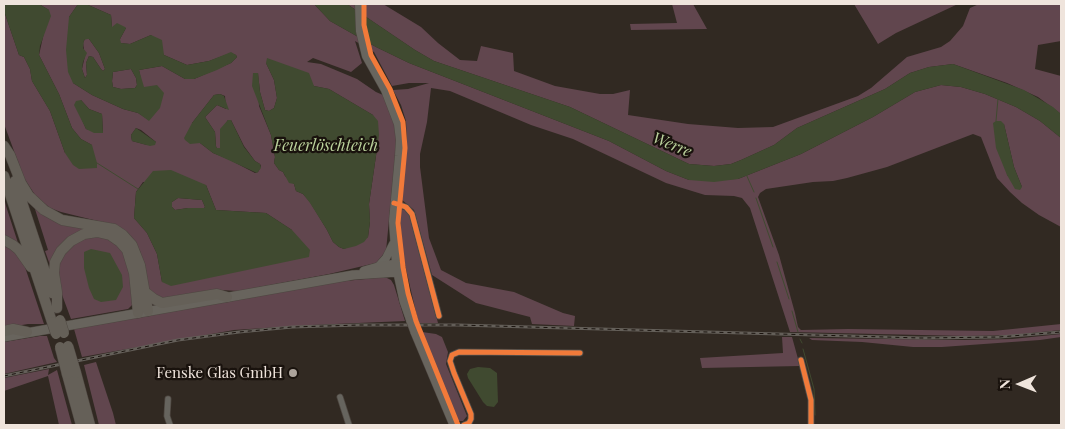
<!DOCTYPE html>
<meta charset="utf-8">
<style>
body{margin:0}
#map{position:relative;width:1065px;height:429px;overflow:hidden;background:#312922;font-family:"Playfair Display",serif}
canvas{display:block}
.frame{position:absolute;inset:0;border:5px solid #efe4dc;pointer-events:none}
.north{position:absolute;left:995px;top:359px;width:50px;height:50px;-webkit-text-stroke:4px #19120d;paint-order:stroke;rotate:269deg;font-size:14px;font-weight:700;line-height:20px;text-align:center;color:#efe4dc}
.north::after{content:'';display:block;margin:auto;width:18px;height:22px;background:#efe4dc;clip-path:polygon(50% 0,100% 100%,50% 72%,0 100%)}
</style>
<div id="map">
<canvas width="1065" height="429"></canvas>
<div class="frame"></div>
<div class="north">N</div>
</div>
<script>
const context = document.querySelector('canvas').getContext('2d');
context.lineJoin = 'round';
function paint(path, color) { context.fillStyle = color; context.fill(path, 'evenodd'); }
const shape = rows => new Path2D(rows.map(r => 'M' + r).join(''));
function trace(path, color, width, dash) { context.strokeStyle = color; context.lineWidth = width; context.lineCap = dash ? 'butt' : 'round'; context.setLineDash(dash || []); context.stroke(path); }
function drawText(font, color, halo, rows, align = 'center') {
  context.font = font + ' "Playfair Display",serif'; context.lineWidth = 4.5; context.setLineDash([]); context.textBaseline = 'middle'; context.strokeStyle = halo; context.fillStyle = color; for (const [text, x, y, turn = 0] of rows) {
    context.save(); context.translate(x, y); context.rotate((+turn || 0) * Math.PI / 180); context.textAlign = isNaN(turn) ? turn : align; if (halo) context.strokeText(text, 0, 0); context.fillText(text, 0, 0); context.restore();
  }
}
paint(shape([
 [39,4,78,4,69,17,73,83,92,95,123,109,138,113,149,120,139,70,162,66,185,79,194,79,231,63,237,57,236,55,231,53,209,61,187,65,164,55,151,35,130,44,120,43,120,39,126,28,112,27,111,15,86,4,314,4,330,21,376,47,409,63,609,141,666,171,689,180,738,179,801,154,873,117,915,92,941,85,961,87,985,94,1016,107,1040,121,1061,138,1061,227,1039,215,1022,203,1010,192,997,178,981,137,973,134,887,167,847,178,833,181,813,182,766,189,760,193,758,197,779,255,795,313,798,327,801,330,848,329,993,331,1061,324,1061,330,1012,335,965,336,790,332,750,208,742,198,734,196,705,195,666,183,573,139,531,125,450,91,431,88,427,122,420,154,420,167,429,238,441,270,466,283,514,292,563,313,575,316,574,326,532,324,530,317,476,303,432,275,414,210,402,200,407,145,406,121,401,105,393,90,408,89,429,83,409,83,392,86,374,52,355,41,362,63,351,72,313,58,307,62,321,64,357,79,376,92,383,95,392,114,396,132,396,148,386,251,376,263,329,274,238,291,220,290,167,300,157,298,149,290,140,251,131,237,118,226,61,212,50,208,35,195,24,178,4,124,4,11,19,55,24,57,30,69,32,81,50,111,65,153,92,145,81,139,72,128,59,94,39,55,49,10],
 [266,63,314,86,329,89,373,115,377,149,369,204,370,222,368,237,344,249,339,247,333,242,327,230,310,202,303,194,296,191,294,184,285,176,283,172,279,170,274,163,275,157,271,135,259,106,258,73,260,92,265,110,269,111,274,108,277,98,274,80],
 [220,94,225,96,226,109,217,105,205,117,215,132,216,146,217,149,220,148,221,136,220,132,228,120,231,120,244,146,255,161,260,164,261,166,258,172,255,173,228,159,213,153,200,143,192,123,214,95],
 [81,100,89,109,102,114,103,133,86,129,80,115],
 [1004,124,1014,167,1022,187,1007,175],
 [136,128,141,130,156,142,147,145,132,141,131,135],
 [143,182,206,185,216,210,266,213,292,230,162,282,157,254,147,233,134,218,136,192],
 [347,4,383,4,421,27,438,43,460,60,477,61,481,46,513,53,514,71,555,86,600,94,613,94,630,90,628,115,688,124,738,128,773,127,858,96,871,88,907,57,941,47,950,41,963,26,970,8,979,4,1061,4,1061,41,1038,45,1035,69,1061,76,1061,114,1038,97,1007,83,953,64,929,67,910,73,885,89,797,128,774,145,741,160,731,164,714,166,689,164,570,107,434,61,415,50],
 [672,4,693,4,707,29,631,30,630,24,677,23],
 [854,4,958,4,896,33,878,44],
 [85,39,89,39,99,53,105,69,103,71,101,69,93,57,89,56,86,63,87,75,85,78,82,69,85,56,83,43],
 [131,69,136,78,137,85,135,88,121,89,113,87,112,81,113,72],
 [4,197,6,206,19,246,4,236],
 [178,198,202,200,205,207,204,208,188,208,175,210,172,207,172,202],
 [34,206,87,230,74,234,64,241,50,265,45,251,48,250],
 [399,208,407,211,411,219,438,323,419,323,418,321,403,256],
 [88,236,103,236,114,241,123,251,129,264,133,304,128,309,71,319,58,284,57,269,62,255,73,242],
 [4,243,13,248,23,261,44,324,28,324,4,328],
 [375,278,387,278,391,280,394,285,405,321,312,325,234,330,82,357,74,329,325,283],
 [422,332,436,334,442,337,448,352,446,364,467,416,463,421,458,421],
 [1061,334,1061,337,1040,340,942,347,913,347,862,342,812,340,809,338,964,340,1012,339],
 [40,336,47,336,54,358,57,362,4,374,4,342],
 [782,337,792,337,800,366,702,368,700,358,783,353],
 [96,362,113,413,116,425,99,425,84,365],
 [49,369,48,375,57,370,72,425,59,425,48,376,4,391,4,378]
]), '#61464e');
paint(shape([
 [4,4,39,4,49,10,51,16,40,46,39,55,59,94,72,128,81,139,92,145,97,163,97,168,79,169,73,165,65,153,50,111,32,81,30,69,24,57,19,55,4,11],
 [78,4,86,4,111,15,112,27,117,23,125,27,126,28,120,39,121,43,130,44,151,35,162,40,164,55,187,65,209,61,231,52,236,55,237,57,231,63,217,70,194,79,185,79,162,66,139,70,144,87,157,85,164,93,160,108,149,121,138,113,123,109,92,95,73,83,68,72,66,50,69,17],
 [87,39,89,39,99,53,105,69,103,71,101,69,93,57,89,56,86,63,87,75,85,78,82,69,83,62,87,53,83,48,84,40],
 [131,69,136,78,137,85,135,88,121,89,113,87,112,81,113,72],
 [314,4,347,4,415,50,434,61,570,107,689,164,714,166,731,164,741,160,774,145,797,128,885,89,910,73,929,67,953,64,1024,90,1053,107,1061,114,1061,138,1040,121,1016,107,985,94,961,87,941,85,915,92,873,117,801,154,738,179,714,182,689,180,666,171,609,141,409,63,376,47,330,21],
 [267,58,309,73,314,86,329,89,373,115,378,121,379,135,369,204,370,221,368,237,364,242,356,246,344,249,339,247,333,242,327,230,310,203,303,194,296,191,294,184,289,183,283,172,279,170,274,163,275,157,271,135,252,86,253,73,258,73,260,92,265,110,269,111,274,108,277,98,274,80,266,63],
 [220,94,224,96,229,110,217,105,205,117,215,132,216,147,217,148,220,148,220,129,228,120,231,120,244,147,255,161,260,164,261,168,257,173,213,153,200,143,190,144,185,140,184,138,192,123,214,95],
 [81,100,89,109,102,114,103,133,94,133,86,129,74,105,76,101],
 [996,121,1001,121,1004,124,1014,167,1022,187,1020,190,1015,189,1007,175,996,148,993,123],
 [136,128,156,142,155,145,150,146,132,141,131,135],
 [171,170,206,185,216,210,266,213,292,230,310,250,309,257,171,286,162,282,157,254,147,233,134,218,136,192,153,171],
 [178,198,202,200,205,207,204,208,188,208,175,210,172,207,172,202],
 [91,249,110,253,122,275,123,287,116,300,101,302,94,299,89,288,84,268,84,252],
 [478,367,490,368,497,373,498,402,494,407,487,406,483,402,468,378,467,374,470,369]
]), '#404a30');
trace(shape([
 [996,121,998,99],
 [97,163,138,189],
 [746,174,754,192],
 [756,198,773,247],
 [777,262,789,299],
 [792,311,798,332],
 [800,339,802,343],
 [803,349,814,389,815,415]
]), '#404a30', 1);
const minor = shape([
 [394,203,406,207,412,214,439,316],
 [801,360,811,400,811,425],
 [340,397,349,425],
 [168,399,167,416,170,425],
 [464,425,469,423,471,419,471,414,454,373,450,361,452,355,459,352,580,353]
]);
const secondary = shape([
 [359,4,360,31,366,56,385,90,398,124,400,140,399,156,393,221,396,264],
 [378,267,386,258,393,244]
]);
const primary = shape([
 [364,271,378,267,396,264,404,301,411,321],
 [415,332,454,425],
 [4,337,353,275,398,272]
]);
const motorway = shape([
 [4,146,10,155,21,183,29,196,44,210,62,220,114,229,123,235,132,245,140,265,148,311],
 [4,176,52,322],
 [15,181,52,293],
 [4,240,13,245,19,250,31,267],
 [145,292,154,299,162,303,217,294,227,297],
 [57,308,57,292,54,273,55,262,61,251,71,241,84,234,97,232,110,235,120,242,127,250,134,273,138,313],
 [4,331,13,329,27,332],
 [76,373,90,425],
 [67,374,81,425]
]);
trace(minor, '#4e4741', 7);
trace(secondary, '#4e4741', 9);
trace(primary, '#4e4741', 10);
trace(motorway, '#4e4741', 11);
trace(minor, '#66645e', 5.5);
trace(secondary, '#68655e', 8);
trace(primary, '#68645d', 9);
trace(motorway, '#656058', 10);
const rail = shape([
 [4,376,178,340,239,332,292,327,360,325,458,325,921,338,999,337,1061,332]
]);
trace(rail, '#645f59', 3);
trace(rail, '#19120d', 1, [4]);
const primaryBridge = shape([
 [411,321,415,332]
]);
const motorwayBridge = shape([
 [60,320,64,333],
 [52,322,56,334],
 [68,346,76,373],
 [60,347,67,374]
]);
trace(primaryBridge, '#4e4741', 10, []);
trace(motorwayBridge, '#4e4741', 11, []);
trace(primaryBridge, '#68645d', 9);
trace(motorwayBridge, '#656058', 10);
trace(shape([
 [364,4,364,25,371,55,390,89,403,122,405,148,398,223,403,267,408,293,416,321,458,425],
 [394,203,406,207,412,214,439,316],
 [801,360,811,400,811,425],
 [464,425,469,423,471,419,471,414,454,373,450,361,452,355,459,352,580,353]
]), '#f17a3a', 5);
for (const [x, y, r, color] of [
 [293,373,5,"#aca39b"]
]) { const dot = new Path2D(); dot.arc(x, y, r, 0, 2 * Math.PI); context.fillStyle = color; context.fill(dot); trace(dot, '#19120d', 2); }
drawText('15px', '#efe4dc', '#19120d', [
 ["Fenske Glas GmbH",283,373]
], 'right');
drawText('italic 16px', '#bad19b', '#19120d', [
 ["Werre",672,145,22],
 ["Feuerlöschteich",326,146]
]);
</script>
